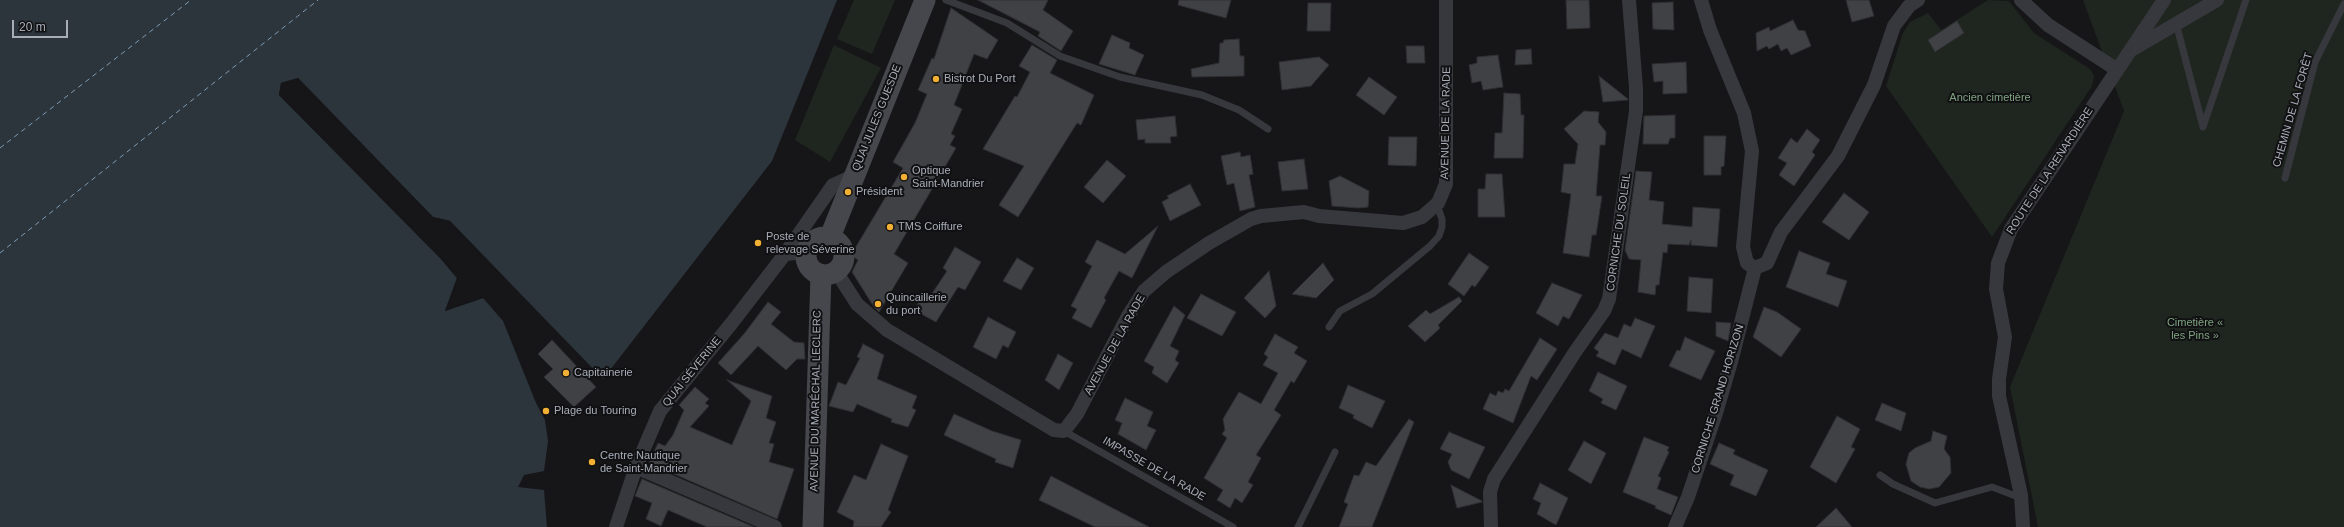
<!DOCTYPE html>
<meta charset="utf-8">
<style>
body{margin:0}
#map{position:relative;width:2344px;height:527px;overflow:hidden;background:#161618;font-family:Helvetica,sans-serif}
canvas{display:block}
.scale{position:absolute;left:12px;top:20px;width:56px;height:18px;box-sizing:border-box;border:2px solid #a8adb8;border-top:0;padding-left:5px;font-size:12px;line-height:14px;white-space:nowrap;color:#a8adb8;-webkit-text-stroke:3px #111113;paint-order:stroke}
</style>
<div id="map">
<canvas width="2344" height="527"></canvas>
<div class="scale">20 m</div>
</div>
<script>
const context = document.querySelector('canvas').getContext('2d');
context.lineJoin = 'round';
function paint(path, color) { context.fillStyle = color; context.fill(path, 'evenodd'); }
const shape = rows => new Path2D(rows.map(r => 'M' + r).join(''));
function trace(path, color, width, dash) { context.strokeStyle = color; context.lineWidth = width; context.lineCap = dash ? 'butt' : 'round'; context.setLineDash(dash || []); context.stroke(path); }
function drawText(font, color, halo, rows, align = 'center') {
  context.font = font + ' Helvetica,sans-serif'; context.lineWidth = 4; context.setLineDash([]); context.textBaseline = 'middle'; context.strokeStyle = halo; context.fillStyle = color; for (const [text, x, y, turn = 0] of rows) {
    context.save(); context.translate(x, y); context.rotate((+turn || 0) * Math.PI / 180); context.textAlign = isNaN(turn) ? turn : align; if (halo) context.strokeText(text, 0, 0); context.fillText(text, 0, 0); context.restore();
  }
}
paint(shape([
 [854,0,895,0,872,54,837,39],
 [1988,0,2009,1,2034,33,2090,69,2094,76,2092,86,1992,237,1886,86,1903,33,1910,22,1928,13,1941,30],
 [2083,0,2344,0,2344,527,2038,527,2010,387,2124,111],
 [834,45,881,68,830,162,795,140]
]), '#1e261f');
paint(shape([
 [0,0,837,0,772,161,603,379,450,221,433,217,298,78,281,83,279,95,441,259,457,278,445,311,483,298,503,321,536,403,545,420,548,441,544,471,524,475,518,487,544,490,547,527,0,527]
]), '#2c353c');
paint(shape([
 [298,78,433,217,450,221,504,277,503,278,449,223,432,218,297,81,283,85,281,94,442,257,459,277,448,308,484,297,483,298,445,311,457,278,441,259,279,95,281,83]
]), '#161618');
trace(shape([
 [0,148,191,0],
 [0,253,318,0]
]), '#7f9bb3', 1, [5, 4]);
const building = shape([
 [978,0,1048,0,1043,10,1073,31,1061,51,1038,36,1040,32,978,0],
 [1179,0,1231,0,1226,18,1178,5,1179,0],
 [1566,0,1589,0,1590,28,1567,29,1566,0],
 [1846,0,1869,0,1874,16,1852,22,1846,0],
 [1673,2,1674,30,1653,29,1652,3,1673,2],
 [1308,3,1331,3,1330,31,1307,31,1308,3],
 [951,8,998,40,987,59,974,54,954,105,962,109,951,134,955,136,950,145,956,148,894,254,908,263,879,312,874,307,852,272,858,260,851,255,903,168,893,162,915,123,927,94,918,90,932,58,934,59,951,8],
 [1793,20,1798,30,1805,31,1811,46,1791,55,1787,48,1781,51,1778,44,1769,49,1767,46,1757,51,1756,33,1769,27,1770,31,1793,20],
 [1957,21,1964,33,1935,52,1928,40,1957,21],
 [1112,35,1130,43,1129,48,1144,55,1135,75,1099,64,1112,35],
 [1239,39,1240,56,1244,56,1244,76,1192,77,1191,69,1219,63,1220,43,1223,43,1224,40,1239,39],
 [1032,45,1057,60,1050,73,1094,95,1081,125,1077,123,1018,217,999,205,1024,166,983,149,1015,96,1017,97,1030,72,1019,66,1032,45],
 [1406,46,1424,46,1425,63,1407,63,1406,46],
 [1531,49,1532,64,1515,65,1516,50,1531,49],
 [1498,55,1503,87,1483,90,1481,81,1472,83,1469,65,1477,63,1477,57,1498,55],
 [1319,57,1329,65,1311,86,1282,90,1279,62,1319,57],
 [1686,62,1687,93,1663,94,1663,81,1654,82,1652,64,1686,62],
 [1599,76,1628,99,1628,100,1603,102,1599,76],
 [1369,77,1397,97,1384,115,1356,95,1369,77],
 [1504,93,1520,94,1521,115,1524,115,1523,158,1494,158,1495,133,1502,133,1504,93],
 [1584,111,1599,112,1598,122,1606,132,1605,145,1600,145,1596,196,1602,196,1596,235,1592,235,1589,257,1563,253,1571,194,1561,192,1564,164,1575,164,1578,144,1564,129,1584,111],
 [1675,115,1675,138,1670,138,1668,144,1643,144,1644,116,1675,115],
 [1175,116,1177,136,1170,137,1171,143,1145,143,1145,139,1138,140,1136,120,1175,116],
 [1807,129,1820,140,1812,152,1815,155,1794,186,1779,175,1787,163,1778,158,1791,138,1797,143,1807,129],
 [1704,136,1726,136,1724,166,1721,167,1721,175,1704,175,1704,136],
 [1389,137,1417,137,1416,166,1388,165,1389,137],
 [1240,152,1241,157,1250,155,1253,174,1249,175,1255,207,1240,211,1234,183,1227,185,1221,156,1240,152],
 [1304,159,1308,189,1282,191,1278,162,1304,159],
 [1107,160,1126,176,1103,203,1084,187,1107,160],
 [1636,171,1652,172,1649,200,1664,202,1662,224,1692,227,1693,207,1720,209,1717,247,1691,245,1691,240,1689,245,1668,244,1667,253,1663,252,1659,285,1656,285,1655,295,1638,292,1641,260,1629,259,1625,250,1636,171],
 [1486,174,1502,174,1505,217,1478,217,1478,189,1485,189,1486,174],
 [1340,176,1369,191,1368,207,1358,208,1332,206,1329,181,1340,176],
 [1190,184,1201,205,1170,221,1162,202,1169,198,1167,196,1190,184],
 [1844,193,1869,212,1849,240,1822,222,1844,193],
 [1158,226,1132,278,1119,271,1104,298,1106,300,1091,328,1072,318,1077,309,1071,306,1092,266,1085,262,1097,240,1125,254,1158,226],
 [955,247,981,262,965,290,958,287,936,322,914,310,925,292,931,295,947,271,943,268,955,247],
 [1799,251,1830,263,1826,274,1847,281,1838,307,1786,287,1799,251],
 [1469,253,1489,267,1475,287,1472,285,1464,296,1448,284,1469,253],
 [1017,258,1034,268,1021,290,1003,281,1017,258],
 [1323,263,1334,280,1316,298,1292,294,1323,263],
 [1269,271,1276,306,1265,318,1244,298,1269,271],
 [1689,277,1713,279,1711,313,1687,311,1689,277],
 [1552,283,1582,295,1569,319,1563,316,1558,326,1536,313,1552,283],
 [1201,294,1236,312,1222,336,1187,318,1201,294],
 [1459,297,1462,301,1438,325,1440,328,1425,342,1408,326,1426,310,1430,314,1459,297],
 [768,302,781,312,771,324,794,342,804,343,805,359,797,359,786,370,758,346,731,375,718,363,744,334,768,302],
 [1174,306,1185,315,1170,346,1179,351,1175,360,1179,363,1167,383,1152,373,1154,367,1144,361,1174,306],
 [1764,307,1777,312,1801,329,1781,357,1753,337,1764,307],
 [988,317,1016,332,1008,348,1003,345,996,359,973,347,988,317],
 [1635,318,1655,326,1641,358,1622,349,1615,365,1596,356,1599,352,1594,348,1605,333,1618,338,1624,324,1631,327,1635,318],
 [1716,322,1731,323,1728,341,1716,336,1716,322],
 [1275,334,1298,347,1294,353,1307,361,1294,383,1291,381,1274,410,1281,415,1256,455,1261,458,1248,482,1253,485,1242,503,1235,498,1230,508,1217,500,1223,490,1204,478,1227,438,1222,434,1225,430,1223,419,1239,392,1261,404,1278,373,1263,365,1268,357,1264,354,1275,334],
 [1685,337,1715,351,1701,380,1669,366,1677,350,1680,351,1685,337],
 [1540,338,1557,349,1537,380,1531,376,1513,423,1483,409,1490,393,1496,396,1498,391,1503,393,1505,389,1509,391,1540,338],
 [552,340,596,387,574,407,544,377,553,369,538,354,552,340],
 [863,344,884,355,877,379,917,396,912,408,916,410,908,427,891,422,892,419,857,404,853,412,829,406,838,382,846,385,860,358,857,357,863,344],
 [1058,354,1073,363,1059,390,1045,380,1058,354],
 [1598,372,1627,386,1616,410,1601,403,1603,399,1589,391,1598,372],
 [727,380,772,396,766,418,776,422,769,443,774,444,769,462,794,469,777,519,649,463,658,443,665,446,673,435,684,410,679,405,695,387,709,399,705,403,709,406,690,427,732,445,751,401,727,380],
 [1348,385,1385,401,1372,428,1353,418,1354,415,1339,408,1348,385],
 [1125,398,1153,412,1147,426,1156,430,1146,450,1118,434,1122,423,1115,420,1125,398],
 [1882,403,1906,413,1901,431,1875,420,1882,403],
 [954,414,992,431,1021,440,1013,468,995,462,996,459,944,435,954,414],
 [1837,416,1860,429,1851,447,1855,449,1836,483,1810,467,1837,416],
 [1409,419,1414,422,1372,527,1339,527,1348,504,1344,502,1354,475,1359,476,1366,462,1376,466,1409,419],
 [1933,431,1947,436,1944,449,1950,457,1951,473,1939,487,1929,489,1920,487,1911,481,1906,464,1909,453,1915,448,1931,441,1933,431],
 [1449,432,1485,447,1469,479,1451,470,1448,462,1452,454,1440,449,1449,432],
 [1644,437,1669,447,1667,451,1669,452,1658,476,1661,478,1657,489,1678,497,1671,515,1655,508,1656,506,1623,492,1644,437],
 [1584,441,1606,453,1591,484,1568,470,1584,441],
 [1719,443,1735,450,1733,454,1768,470,1756,496,1730,485,1734,475,1710,464,1719,443],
 [881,444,908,456,888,510,891,512,881,527,853,527,854,521,837,512,854,475,866,480,881,444],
 [1051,476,1149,527,1095,527,1039,500,1051,476],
 [642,479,754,527,707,527,668,510,661,526,646,519,652,503,635,496,642,479],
 [1540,483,1568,498,1556,525,1537,514,1541,503,1533,499,1540,483],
 [1451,485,1482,501,1482,502,1457,508,1451,485],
 [1836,508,1852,527,1816,527,1836,508]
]);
paint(building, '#404145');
trace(building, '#303034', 1);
trace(shape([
 [946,0,1007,23,1060,56,1120,77,1202,95,1239,110,1268,129],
 [2176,23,2203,127,2246,0],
 [2285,178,2315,62,2344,4],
 [1329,327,1340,311,1372,294,1430,246,1439,236,1442,227,1442,219,1437,205],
 [1064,431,1233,527],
 [1880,475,1893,484,1935,503,1992,487,2021,498],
 [1298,527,1335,452]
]), '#37383d', 7);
trace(shape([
 [1701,0,1710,30,1744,113,1752,151,1743,247,1747,263,1755,268,1767,263,1781,232,1838,156,1874,85,1894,26,1909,6,1918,0],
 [2021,0,2048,25,2116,69],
 [2133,49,2217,0],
 [785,254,833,185,855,175],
 [841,279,857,304,887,330,1054,430,1064,431,1077,414,1128,316,1144,291,1166,272,1209,243,1251,219,1261,216,1304,212,1319,216,1403,223,1422,217,1438,203,1446,184,1446,0],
 [636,467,775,527],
 [616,527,636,467,660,411,731,324,785,254,806,252],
 [1491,527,1490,492,1494,479,1575,352,1604,311,1609,299,1636,111,1636,88,1629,0],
 [1675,527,1688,497,1716,413,1731,362,1755,268],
 [2023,527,2021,495,1999,396,1999,379,2005,337,1996,289,1998,263,2011,229,2164,0]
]), '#37383d', 14);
trace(shape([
 [830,237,925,0],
 '806 256a19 19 0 1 1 38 0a19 19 0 1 1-38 0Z',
 [813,527,821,274]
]), '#45474d', 21);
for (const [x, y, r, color] of [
 [936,79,4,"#f2b134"],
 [904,177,4,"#f2b134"],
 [848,192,4,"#f2b134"],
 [890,227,4,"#f2b134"],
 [758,243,4,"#f2b134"],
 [878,304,4,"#f2b134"],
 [566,373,4,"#f2b134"],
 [546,411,4,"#f2b134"],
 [592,462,4,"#f2b134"]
]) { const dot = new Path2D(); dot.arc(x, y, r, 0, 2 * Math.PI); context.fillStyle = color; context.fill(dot); trace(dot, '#111113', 1.5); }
drawText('11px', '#a8adb8', '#111113', [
 ["Bistrot Du Port",944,79],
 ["Optique",912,171],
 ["Saint-Mandrier",912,184],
 ["Président",856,192],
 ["TMS Coiffure",898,227],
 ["Poste de",766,237],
 ["relevage Séverine",766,250],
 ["Quincaillerie",886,298],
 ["du port",886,311],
 ["Capitainerie",574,373],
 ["Plage du Touring",554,411],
 ["Centre Nautique",600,456],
 ["de Saint-Mandrier",600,469]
], 'left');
drawText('11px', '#7fa381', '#111113', [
 ["Ancien cimetière",1990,98],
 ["Cimetière «",2195,323],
 ["les Pins »",2195,336]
]);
drawText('11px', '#a8adb8', '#111113', [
 ["CHEMIN DE LA FORÊT",2293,110,-74],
 ["QUAI JULES GUESDE",877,118,-68],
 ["AVENUE DE LA RADE",1446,123,-89],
 ["ROUTE DE LA RENARDIÈRE",2050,171,-57],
 ["CORNICHE DU SOLEIL",1619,232,-82],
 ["AVENUE DE LA RADE",1115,345,-61],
 ["QUAI SÉVERINE",692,372,-51],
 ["CORNICHE GRAND HORIZON",1718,399,-73],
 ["AVENUE DU MARÉCHAL LECLERC",816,401,-89],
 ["IMPASSE DE LA RADE",1154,469,30]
]);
</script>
